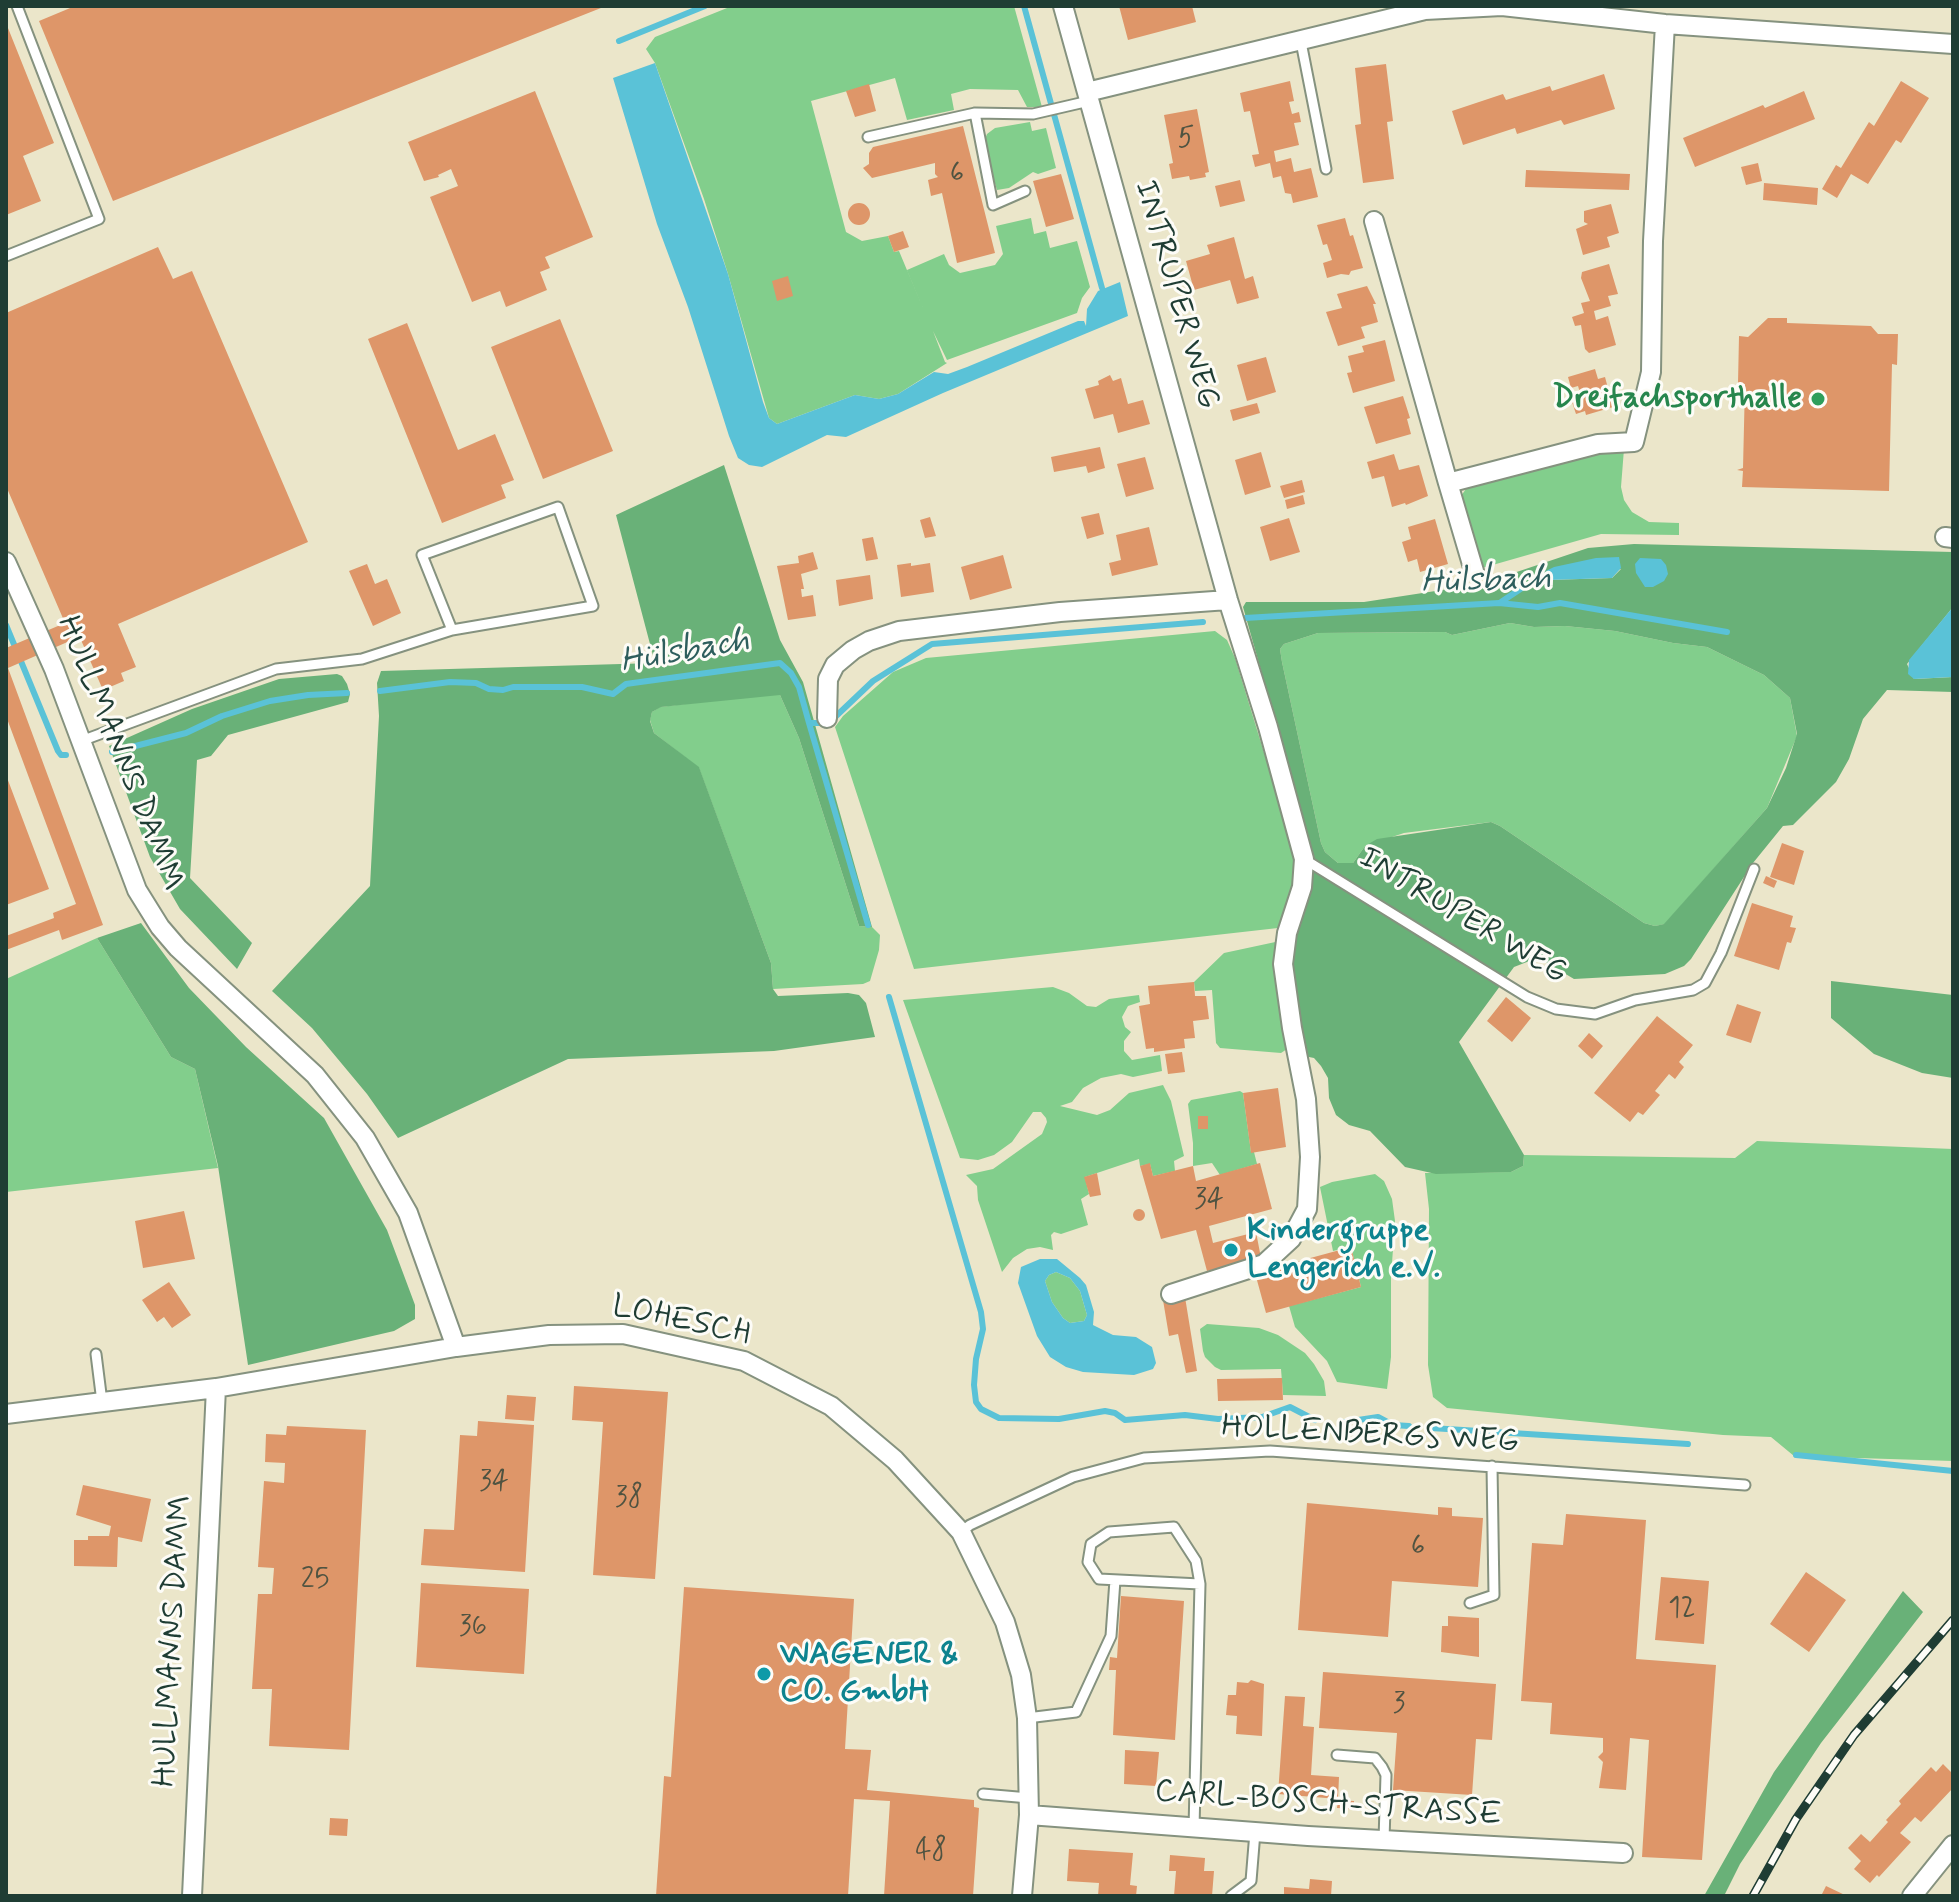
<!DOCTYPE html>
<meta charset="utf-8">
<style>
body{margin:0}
#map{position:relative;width:1959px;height:1902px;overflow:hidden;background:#ebe6ca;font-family:Mynerve,sans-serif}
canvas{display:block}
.frame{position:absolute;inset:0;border:8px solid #1f3d34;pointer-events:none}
</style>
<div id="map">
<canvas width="1959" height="1902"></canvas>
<div class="frame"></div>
</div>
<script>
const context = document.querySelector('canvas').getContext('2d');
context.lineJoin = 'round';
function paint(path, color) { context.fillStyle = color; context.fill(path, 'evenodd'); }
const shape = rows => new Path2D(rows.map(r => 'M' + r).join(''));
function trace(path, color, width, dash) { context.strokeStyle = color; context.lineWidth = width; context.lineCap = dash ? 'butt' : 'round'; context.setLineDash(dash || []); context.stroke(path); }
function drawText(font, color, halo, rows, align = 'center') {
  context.font = font + ' Mynerve,sans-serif'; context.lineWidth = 6; context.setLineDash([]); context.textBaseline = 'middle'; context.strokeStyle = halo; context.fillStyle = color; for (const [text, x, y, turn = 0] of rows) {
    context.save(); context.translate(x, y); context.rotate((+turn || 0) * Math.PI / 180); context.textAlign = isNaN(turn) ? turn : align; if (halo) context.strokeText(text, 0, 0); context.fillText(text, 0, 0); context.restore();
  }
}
paint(shape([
 [732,6,1014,6,1042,107,1027,107,1018,90,970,89,951,94,954,110,907,120,895,78,811,101,846,232,862,241,888,236,894,252,899,251,927,318,907,270,944,254,949,265,960,273,995,265,1003,254,996,226,1031,218,1034,234,1046,231,1050,248,1077,241,1090,287,1082,298,1077,313,947,360,933,331,945,362,947,363,898,394,879,399,855,395,777,424,769,418,728,274,704,199,655,63,646,49,655,37],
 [1030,122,1032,131,1046,128,1056,168,1038,174,1033,172,1009,188,997,190,990,167,985,139,987,134,995,128],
 [1599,449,1624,449,1621,487,1624,500,1632,512,1649,522,1679,523,1679,535,1601,534,1482,568,1461,496,1468,486],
 [1510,623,1534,627,1565,626,1615,631,1673,643,1707,647,1764,675,1790,698,1797,736,1767,808,1665,924,1655,926,1644,923,1500,826,1491,822,1404,833,1365,846,1353,863,1338,863,1325,852,1321,843,1282,662,1280,649,1284,644,1318,633,1445,632,1452,635],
 [1215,631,1227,640,1235,658,1281,808,1296,867,1295,890,1278,928,914,969,835,727,843,716,893,672,926,658],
 [776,693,780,695,799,738,859,926,872,927,880,935,879,950,870,981,863,984,773,989,771,963,699,768,654,733,650,720,652,712,660,707],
 [97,938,171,1057,195,1069,218,1168,6,1192,6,979],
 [1280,941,1287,1049,1281,1053,1220,1048,1216,1043,1212,990,1195,991,1194,982,1224,953],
 [1053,987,1069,993,1087,1006,1096,1007,1109,999,1139,995,1140,1002,1128,1006,1122,1017,1125,1027,1131,1032,1124,1041,1124,1051,1132,1060,1160,1055,1162,1071,1133,1077,1121,1074,1101,1078,1083,1088,1072,1102,1060,1106,1097,1115,1110,1110,1129,1093,1163,1085,1171,1101,1184,1156,1174,1161,1175,1171,1153,1176,1150,1164,1140,1166,1139,1159,1085,1177,1089,1194,1081,1199,1088,1225,1061,1234,1054,1232,1051,1235,1053,1250,1040,1247,1027,1249,1013,1258,1002,1272,978,1200,977,1186,966,1175,993,1169,1042,1134,1047,1122,1046,1118,1041,1112,1033,1112,1012,1142,994,1155,978,1160,960,1158,903,1000],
 [1240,1091,1243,1093,1251,1152,1254,1152,1257,1164,1220,1175,1212,1163,1193,1166,1193,1143,1188,1104,1191,1100],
 [1757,1141,1953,1149,1953,1461,1794,1456,1771,1437,1723,1435,1447,1408,1433,1397,1428,1365,1429,1209,1425,1173,1511,1172,1523,1166,1524,1155,1735,1158],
 [1375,1174,1384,1181,1392,1199,1395,1221,1391,1277,1391,1357,1387,1389,1337,1382,1327,1361,1295,1327,1289,1306,1361,1287,1351,1247,1333,1251,1320,1187,1332,1182],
 [1056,1272,1070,1278,1080,1291,1087,1315,1084,1321,1070,1323,1063,1318,1052,1302,1045,1281,1049,1275],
 [1207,1324,1259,1328,1278,1335,1305,1353,1314,1364,1324,1381,1326,1396,1283,1395,1281,1369,1221,1370,1215,1367,1205,1357,1203,1351,1200,1329]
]), '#82ce8c');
paint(shape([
 [724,465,780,640,803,682,872,927,859,926,799,738,780,695,661,707,652,712,650,721,654,733,699,767,771,963,773,989,778,996,848,993,859,995,866,1003,875,1037,774,1051,568,1059,398,1138,367,1094,312,1028,272,991,370,886,379,716,377,683,381,671,655,663,616,515],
 [1634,544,1953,552,1953,607,1907,664,1914,679,1953,677,1953,692,1887,690,1863,719,1849,759,1836,782,1793,825,1783,826,1753,863,1691,959,1684,966,1665,974,1574,979,1542,960,1532,960,1514,967,1459,1042,1524,1155,1523,1166,1511,1172,1436,1174,1405,1167,1370,1131,1349,1125,1336,1115,1329,1098,1328,1078,1321,1066,1314,1058,1304,1056,1290,961,1308,878,1315,861,1243,607,1246,602,1364,602,1481,584,1588,548],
 [1621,569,1612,578,1548,580],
 [1510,623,1534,627,1565,626,1615,631,1673,643,1707,647,1764,675,1790,698,1797,734,1786,768,1767,808,1664,924,1655,926,1644,923,1500,826,1491,822,1377,839,1365,846,1353,863,1338,863,1325,852,1321,843,1282,662,1280,649,1284,644,1318,633,1445,632,1452,635],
 [337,674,342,676,347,684,350,694,348,702,228,735,211,756,197,760,190,878,252,943,237,969,180,909,150,857,109,746,192,709,279,679],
 [141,923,189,988,246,1047,324,1118,387,1230,415,1305,415,1319,394,1331,248,1365,218,1166,195,1069,171,1057,97,938],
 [1831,981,1953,995,1953,1078,1922,1073,1874,1054,1831,1018],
 [1903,1591,1923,1612,1821,1743,1740,1864,1724,1896,1704,1896,1774,1772]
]), '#69b178');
paint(shape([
 [655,63,728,274,763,402,769,418,777,424,855,395,879,399,898,394,934,372,948,374,967,367,1078,321,1084,321,1086,326,1087,309,1098,291,1120,282,1128,316,943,393,846,437,827,435,762,467,749,465,738,458,729,436,688,307,657,224,613,78],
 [1619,557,1621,568,1612,578,1548,580,1545,576,1546,571,1554,567,1596,558],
 [1640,558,1661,559,1666,565,1668,574,1664,581,1653,587,1645,587,1636,573,1635,564],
 [1953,607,1953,677,1914,679,1908,674,1909,660],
 [1040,1259,1057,1259,1080,1278,1086,1285,1094,1312,1093,1325,1113,1335,1136,1337,1152,1347,1156,1363,1153,1369,1134,1375,1083,1372,1066,1367,1050,1357,1037,1336,1018,1283,1021,1267],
 [1056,1272,1070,1278,1080,1291,1087,1315,1084,1321,1070,1323,1063,1318,1052,1302,1045,1281,1049,1275]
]), '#5ac2d7');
trace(shape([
 [1024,6,1102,288],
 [619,41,705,6],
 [1501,602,1525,586],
 [1245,618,1499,603,1538,607,1560,603,1727,632],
 [6,625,58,751,61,755,66,755],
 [380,691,450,682,476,683,489,689,503,690,513,687,582,687,613,694,626,684,633,683,780,663,791,673,799,687,809,723,820,723],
 [833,719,873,681,932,644,1203,622],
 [809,723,868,925],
 [112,752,186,733,222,716,270,701,308,695,347,693],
 [889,997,981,1312,983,1329,976,1359,974,1385,976,1402,981,1409,999,1418,1059,1419,1105,1411,1115,1413,1125,1420,1185,1415,1218,1419,1262,1417,1290,1407,1315,1420],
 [1345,1422,1378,1417,1393,1425,1409,1426],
 [1431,1428,1688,1444],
 [1796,1455,1953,1471]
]), '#5ac2d7', 6);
paint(shape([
 [75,6,606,6,113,201,39,21],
 [1119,6,1192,6,1196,22,1128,40],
 [6,23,54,143,23,156,41,201,6,215],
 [1386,64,1393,121,1387,122,1394,179,1363,183,1355,125,1361,124,1355,68],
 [1604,74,1615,109,1564,125,1561,120,1517,134,1515,128,1463,145,1452,111,1503,94,1506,100,1550,86,1552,91],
 [1290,81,1294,101,1289,102,1292,114,1299,112,1301,122,1294,123,1299,145,1274,151,1276,162,1291,158,1294,172,1311,168,1318,197,1293,203,1291,194,1285,193,1281,176,1273,178,1270,163,1255,167,1252,155,1259,154,1250,111,1244,112,1240,93],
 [1901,81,1929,98,1901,143,1896,140,1868,184,1851,174,1837,198,1822,189,1836,165,1841,168,1869,122,1874,126],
 [869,84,876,111,855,117,846,91],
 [535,91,593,237,545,257,550,268,540,272,547,290,506,307,500,291,472,302,430,197,458,186,451,169,438,175,439,177,424,181,408,142],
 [1804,91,1815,119,1695,167,1683,138,1763,105,1765,108],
 [1197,109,1209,172,1205,173,1206,177,1190,180,1189,176,1172,179,1169,164,1173,163,1164,115],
 [963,126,995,253,957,263,942,193,931,196,928,180,938,177,935,174,935,163,872,178,863,168,869,164,869,153,873,147],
 [1758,163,1762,181,1746,185,1741,167],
 [1526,170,1630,174,1629,190,1525,187],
 [1061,174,1074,219,1046,227,1033,181],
 [1240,180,1245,201,1220,207,1215,186],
 [1764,183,1818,188,1817,205,1763,200],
 '848 214a11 11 0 1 1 22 0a11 11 0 1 1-22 0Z',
 [1611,204,1619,233,1607,237,1610,247,1583,255,1576,229,1588,224,1584,222,1584,211],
 [1345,218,1350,236,1353,235,1363,268,1351,271,1349,275,1341,274,1327,278,1323,263,1332,260,1327,244,1323,245,1317,225],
 [903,231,909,247,894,252,888,236],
 [1234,237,1245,279,1253,276,1259,298,1237,304,1230,280,1194,290,1186,261,1210,254,1207,245],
 [158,247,173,279,192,271,308,542,118,624,136,667,121,673,124,681,103,690,81,640,74,643,72,640,8,668,103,925,62,940,59,930,6,950,6,936,54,918,53,913,76,904,6,716,6,648,65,623,6,486,6,313],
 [1609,264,1618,294,1608,296,1611,306,1594,311,1596,320,1608,316,1616,345,1589,353,1585,349,1581,325,1575,326,1572,317,1584,313,1581,303,1590,301,1581,278,1582,272],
 [788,276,793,296,777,301,772,281],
 [1367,286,1376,304,1373,304,1378,322,1361,327,1365,338,1338,346,1326,312,1342,308,1337,294],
 [1768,318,1787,318,1787,323,1871,326,1878,334,1898,334,1897,365,1892,364,1889,491,1742,487,1743,471,1737,470,1743,468,1745,384,1738,383,1739,336,1748,337],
 [560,319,613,451,543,479,491,347],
 [407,323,458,450,495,434,514,480,501,485,506,498,442,523,368,339],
 [1385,340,1395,381,1353,393,1347,373,1352,372,1348,356,1364,352,1362,346],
 [1266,357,1276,392,1247,401,1237,365],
 [1595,369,1598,379,1605,377,1613,407,1586,415,1585,411,1576,414,1572,402,1582,399,1578,386,1571,388,1568,377],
 [1110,375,1113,381,1121,378,1128,404,1143,400,1150,424,1118,433,1113,414,1094,419,1085,389,1099,385,1098,381],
 [1403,396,1410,418,1407,419,1411,434,1376,444,1364,407],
 [1257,403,1260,413,1233,421,1230,410],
 [1100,447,1105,468,1088,473,1086,466,1054,472,1051,457],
 [1261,452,1271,487,1245,495,1235,460],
 [1394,454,1399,470,1419,465,1428,496,1406,505,1405,503,1392,507,1384,476,1372,479,1367,462],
 [1145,457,1154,489,1126,497,1117,464],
 [1302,480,1305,492,1284,498,1280,486],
 [1303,495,1305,504,1287,509,1285,500],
 [1099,513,1104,534,1087,539,1081,517],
 [930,517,936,536,925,538,920,520],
 [1289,518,1300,552,1270,561,1260,527],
 [1435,519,1448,564,1420,572,1417,559,1408,562,1402,542,1411,539,1408,527],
 [1149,527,1158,565,1112,576,1109,563,1121,560,1116,535],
 [873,537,878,559,866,561,862,539],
 [813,552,818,569,801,574,804,589,801,589,802,597,813,595,816,616,788,620,777,566,799,563,798,556],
 [1003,555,1012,588,970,600,961,567],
 [911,563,911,566,930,563,934,592,901,597,897,565],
 [367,564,375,584,387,579,401,613,373,626,349,571],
 [870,575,873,599,839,606,836,580],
 [6,775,49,889,6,905],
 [1782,843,1804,851,1794,885,1770,877],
 [1766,876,1777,881,1774,888,1763,883],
 [1752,903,1793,916,1790,927,1796,928,1791,943,1787,942,1779,970,1734,956],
 [1194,982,1195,996,1206,996,1209,1019,1193,1021,1195,1038,1184,1039,1185,1048,1154,1052,1154,1048,1146,1049,1139,1006,1150,1004,1148,986],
 [1506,997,1531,1018,1512,1042,1487,1021],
 [1737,1004,1761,1012,1751,1043,1726,1035],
 [1657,1016,1693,1045,1679,1062,1684,1067,1675,1079,1669,1074,1655,1091,1660,1095,1643,1115,1638,1112,1630,1122,1594,1093],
 [1589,1033,1603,1046,1592,1059,1578,1046],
 [1182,1052,1185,1072,1168,1074,1165,1054],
 [1278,1088,1286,1147,1251,1153,1243,1093],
 [1198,1116,1208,1116,1208,1129,1198,1129],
 [1150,1163,1153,1176,1193,1166,1196,1181,1260,1163,1272,1209,1209,1226,1213,1243,1256,1232,1261,1258,1207,1271,1196,1230,1161,1239,1140,1166],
 [1097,1173,1101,1195,1090,1197,1084,1177],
 '1133 1215a6 6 0 1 1 12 0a6 6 0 1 1-12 0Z',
 [184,1211,195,1259,143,1268,135,1221],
 [1351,1247,1361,1287,1266,1313,1255,1273],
 [169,1282,191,1315,172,1328,164,1317,157,1322,142,1300],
 [1185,1297,1197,1371,1186,1373,1178,1334,1169,1336,1163,1300],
 [1282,1378,1283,1400,1218,1401,1217,1379],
 [574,1386,668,1392,655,1579,593,1575,603,1422,572,1420],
 [507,1395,536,1397,534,1421,505,1419],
 [478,1421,534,1425,525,1572,421,1565,424,1529,454,1530,460,1435,477,1436],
 [287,1426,366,1430,349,1750,269,1746,272,1689,252,1689,258,1594,272,1594,274,1568,258,1567,264,1481,284,1483,285,1463,265,1462,266,1434,286,1435],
 [83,1485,151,1499,142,1542,118,1537,117,1567,74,1566,74,1540,88,1540,88,1536,109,1536,111,1526,76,1515],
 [1307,1503,1438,1515,1438,1507,1452,1508,1452,1516,1483,1518,1478,1587,1392,1581,1388,1637,1298,1630],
 [1566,1514,1646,1520,1636,1659,1716,1665,1702,1860,1642,1857,1649,1740,1630,1738,1626,1790,1599,1788,1603,1762,1598,1757,1603,1752,1603,1738,1550,1734,1552,1703,1521,1701,1532,1543,1563,1545],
 [1806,1572,1846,1600,1809,1652,1770,1624],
 [1661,1577,1709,1581,1704,1644,1655,1640],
 [421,1583,529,1589,524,1674,416,1667],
 [684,1587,854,1599,845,1749,871,1750,867,1790,974,1800,974,1807,979,1808,973,1896,884,1896,890,1801,854,1799,848,1896,656,1896,664,1776,671,1777],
 [1121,1596,1184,1601,1175,1740,1113,1735,1116,1670,1109,1670,1110,1657,1117,1658],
 [1448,1616,1479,1618,1479,1657,1441,1652,1442,1626,1448,1626],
 [1323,1672,1496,1684,1492,1740,1476,1739,1472,1795,1393,1790,1397,1733,1319,1728],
 [1251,1680,1264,1684,1262,1736,1236,1734,1237,1716,1226,1715,1228,1695,1236,1695,1237,1682,1248,1683],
 [1285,1696,1305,1697,1303,1726,1314,1727,1311,1775,1339,1777,1338,1799,1278,1794],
 [1125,1750,1159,1752,1156,1786,1124,1784],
 [1943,1764,1953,1774,1951,1785,1953,1788,1921,1822,1915,1817,1900,1833,1911,1842,1879,1877,1877,1875,1870,1883,1854,1869,1861,1861,1848,1848,1861,1834,1870,1842,1888,1822,1886,1820,1901,1804,1899,1801,1931,1767,1936,1772],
 [1338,1800,1354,1801,1354,1809,1337,1808],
 [330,1818,348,1819,347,1836,329,1835],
 [1069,1849,1133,1853,1130,1885,1137,1886,1136,1896,1098,1896,1099,1883,1067,1881],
 [1170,1855,1205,1858,1204,1871,1214,1871,1212,1896,1174,1896,1176,1871,1169,1871],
 [1310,1879,1332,1881,1331,1896,1284,1896,1284,1887,1309,1889],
 [1826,1886,1847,1896,1821,1896]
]), '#de9669');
const lane = shape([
 [1301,42,1326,169],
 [868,137,975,113],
 [1025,191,993,205,975,113,1033,114,1089,101],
 [6,256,99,219,17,6],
 [81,741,276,669,362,659,452,630,593,606,558,507,422,555,452,630],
 [1304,859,1527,997,1556,1009,1595,1014,1635,1000,1693,990,1705,983,1721,953,1754,869],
 [96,1354,102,1402],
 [961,1532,970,1525,1073,1477,1144,1458,1270,1451,1745,1485],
 [1470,1603,1494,1595,1492,1466],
 [1027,1718,1076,1712,1111,1636,1115,1580],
 [1337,1755,1375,1758,1382,1767,1386,1775,1384,1840],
 [983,1794,1029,1798],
 [1194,1828,1200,1584,1196,1561,1174,1527,1109,1532,1091,1544,1088,1562,1099,1579,1200,1584],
 [1231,1896,1251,1881,1255,1832]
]);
const street = shape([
 [1063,6,1228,600,1268,727,1304,859,1302,887,1287,933,1283,964,1292,1028,1306,1099,1310,1157,1307,1209,1291,1239,1264,1264,1171,1294],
 [1087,92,1425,10,1502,6,1665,24,1953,44],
 [1374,221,1448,483,1598,444,1634,442,1651,372,1653,241,1665,24],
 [1448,483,1474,571],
 [1945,537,1953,538],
 [6,562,54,669,137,890,160,927,178,948,315,1075,365,1138,408,1213,456,1347],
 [827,718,828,679,835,665,853,650,869,641,899,631,1060,612,1228,600],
 [6,1414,216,1388,456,1347,549,1335,623,1334,744,1361,831,1406,895,1460,961,1532,1005,1622,1021,1675,1027,1718,1029,1815,1022,1896],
 [1029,1815,1308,1836,1623,1853],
 [192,1896,216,1388],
 [1912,1896,1953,1845]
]);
trace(lane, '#85927f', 13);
trace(street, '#85927f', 22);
trace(lane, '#fff', 9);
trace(street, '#fff', 18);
const rail = shape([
 [1753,1896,1796,1819,1854,1735,1953,1620]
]);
trace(rail, '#1f3d34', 9);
trace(rail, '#fdfcf7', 6, [18]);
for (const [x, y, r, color] of [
 [1818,399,8,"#2e9e5b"],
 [1231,1250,8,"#0f9aa8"],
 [764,1674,8,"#0f9aa8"]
]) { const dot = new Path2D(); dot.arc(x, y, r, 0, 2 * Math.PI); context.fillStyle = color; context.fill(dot); trace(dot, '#fdfcf7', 3); }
drawText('28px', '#4f5341', null, [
 ["5",1186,140],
 ["6",957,175],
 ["34",1209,1201],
 ["34",494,1483],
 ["38",629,1499],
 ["6",1418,1548],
 ["25",315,1581],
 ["12",1682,1610],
 ["36",473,1628],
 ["3",1399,1705],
 ["48",931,1852]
]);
drawText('32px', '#1f3d34', '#fdfcf7', [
 ["INTRUPER WEG",1175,295,74],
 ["HULLMANNS DAMM",119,754,68],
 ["INTRUPER WEG",1462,917,31],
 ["LOHESCH",681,1322,12],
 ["HOLLENBERGS WEG",1370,1436,3],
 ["HULLMANNS DAMM",174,1641,-87],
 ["CARL-BOSCH-STRASSE",1328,1805,4]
]);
drawText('bold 32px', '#27864d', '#fdfcf7', [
 ["Dreifachsporthalle",1802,399]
], 'right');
drawText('bold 32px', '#0d838f', '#fdfcf7', [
 ["Kindergruppe",1247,1232],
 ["Lengerich e.V.",1247,1269],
 ["WAGENER &",780,1656],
 ["CO. GmbH",780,1693]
], 'left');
drawText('italic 34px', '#2e5e5d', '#fdfcf7', [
 ["Hülsbach",1486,582,-2],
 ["Hülsbach",685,653,-10]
]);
</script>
